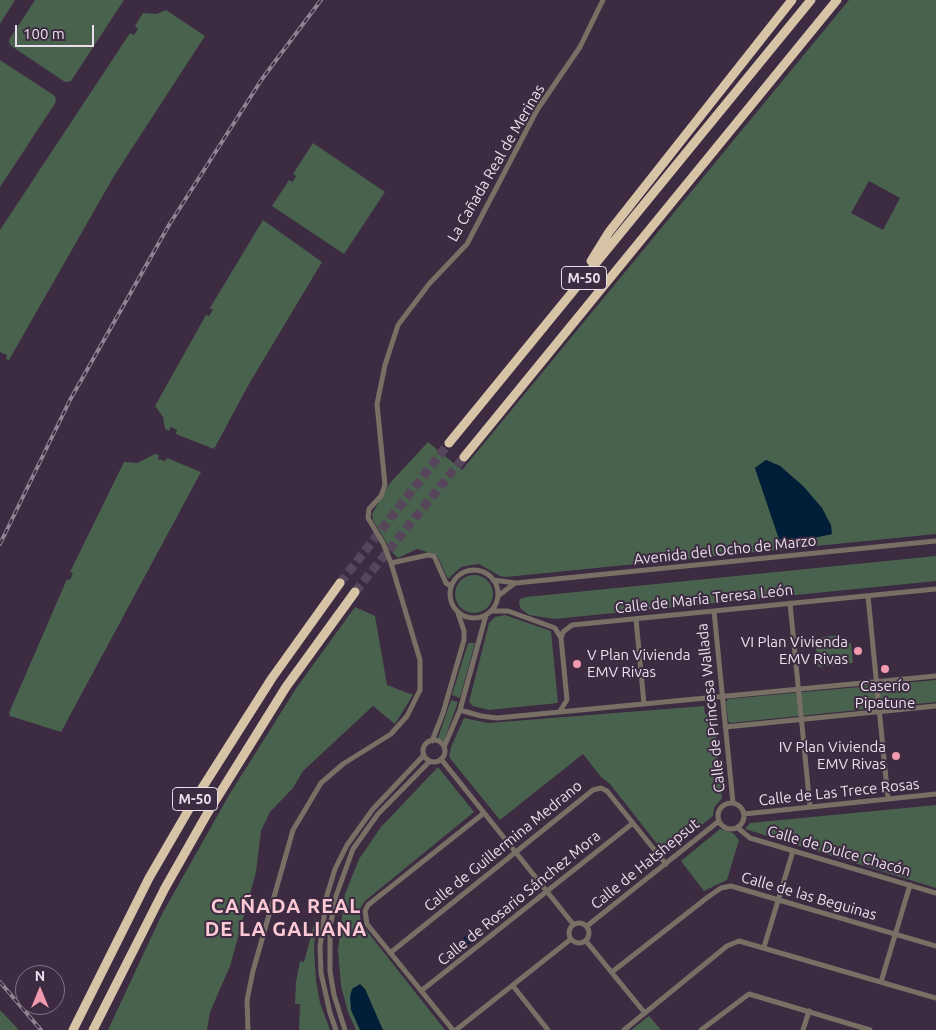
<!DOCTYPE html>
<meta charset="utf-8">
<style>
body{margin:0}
#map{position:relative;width:936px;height:1030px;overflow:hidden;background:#3d2b41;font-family:Ubuntu,sans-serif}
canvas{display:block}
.north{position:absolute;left:15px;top:965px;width:50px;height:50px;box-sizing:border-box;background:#3d2b41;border:1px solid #827385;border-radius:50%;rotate:0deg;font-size:14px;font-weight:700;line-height:20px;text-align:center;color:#eadeec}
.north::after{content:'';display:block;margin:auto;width:18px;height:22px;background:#f29ab0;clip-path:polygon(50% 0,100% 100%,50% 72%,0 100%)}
.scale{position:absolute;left:15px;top:25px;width:79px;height:22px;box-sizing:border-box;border:2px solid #eadeec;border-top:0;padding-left:6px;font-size:15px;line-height:18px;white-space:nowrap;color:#eadeec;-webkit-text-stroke:4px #3d2b41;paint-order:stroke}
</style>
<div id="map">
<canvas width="936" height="1030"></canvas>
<div class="north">N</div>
<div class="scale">100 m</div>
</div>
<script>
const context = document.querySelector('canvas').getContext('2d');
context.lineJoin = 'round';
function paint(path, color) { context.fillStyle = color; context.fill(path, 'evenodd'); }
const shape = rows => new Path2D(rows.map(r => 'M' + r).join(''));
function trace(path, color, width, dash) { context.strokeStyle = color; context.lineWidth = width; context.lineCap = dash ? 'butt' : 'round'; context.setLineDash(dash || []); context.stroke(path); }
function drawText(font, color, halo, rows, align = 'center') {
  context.font = font + ' Ubuntu,sans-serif'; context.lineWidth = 4; context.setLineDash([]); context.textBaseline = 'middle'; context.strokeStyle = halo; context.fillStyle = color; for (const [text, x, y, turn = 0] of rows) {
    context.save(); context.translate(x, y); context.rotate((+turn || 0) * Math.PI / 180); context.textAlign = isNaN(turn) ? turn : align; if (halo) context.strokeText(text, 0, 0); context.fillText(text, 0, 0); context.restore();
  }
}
paint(shape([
 [0,0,15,0,0,24],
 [35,0,124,0,71,81,65,82,10,45,9,40],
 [849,0,936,0,936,534,506,577,500,576,479,564,471,565,461,567,448,579,437,555,417,549,398,558,392,552,373,520,372,514,390,483,428,442,462,470],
 [869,181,900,198,883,230,851,213],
 [766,460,780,466,804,487,831,534,795,542,779,539,755,468],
 [166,10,205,36,114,176,9,360,6,359,7,355,0,352,0,230,130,33,134,35,138,29,135,26,143,13,157,14],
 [0,60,55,96,56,102,0,187],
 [313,143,385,192,344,254,272,206,289,180,293,182,296,176,293,174],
 [263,220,322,262,249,384,214,449,176,434,177,430,171,427,169,431,165,429,163,417,155,406,206,315,209,316,213,310,210,308],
 [155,454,159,455,158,459,165,461,167,458,201,472,61,732,10,716,9,713,67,579,70,580,73,573,70,572,124,462,137,463],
 [936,556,936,581,554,619,529,615,521,609,519,603,520,599,526,597],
 '455 594a19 19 0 1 1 38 0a19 19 0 1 1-38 0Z',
 [355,607,375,616,387,685,413,695,395,724,373,706,303,771,293,788,270,812,261,831,256,872,230,966,210,1012,207,1030,108,1030,162,914,229,795,297,687],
 [505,615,551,631,558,703,489,710,473,706,469,702,489,623,495,617],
 [841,635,842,644,851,643,853,663,818,667,816,646,822,645,822,637],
 [468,643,475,643,460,698,452,695],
 [936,680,936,702,730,723,728,721,726,702,728,699],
 [451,700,458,702,444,741,438,738],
 [704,706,705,714,714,715,722,798,714,808,713,816,665,854,610,784,601,777,583,754,500,820,449,757,451,747,464,718,488,723],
 [438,767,474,812,365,901,360,909,360,918,363,926,445,1030,356,1030,348,1012,341,986,338,950,345,894,359,859,381,827],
 [936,805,936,888,745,829,750,823],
 [720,829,733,833,739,840,727,880,704,891,681,861],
 [316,917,314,949,316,981,320,1003,330,1030,299,1030,300,1004,295,1004,296,982,300,961,304,962],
 [0,1010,19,1030,0,1030],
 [649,1016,661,1030,631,1030]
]), '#48624e');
paint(shape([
 [766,460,780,466,804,487,822,508,831,525,832,534,795,542,779,539,755,468],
 [477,927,483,934,468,945,463,938],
 [360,984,365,989,383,1030,360,1030,351,1010,350,997,352,989]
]), '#001e38');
trace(shape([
 [340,583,449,443],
 [355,592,464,457]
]), '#57465b', 9, [9, 4.5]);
trace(shape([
 [391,563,428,555,434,556,446,583,451,586],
 '450 594a24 24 0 1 1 48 0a24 24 0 1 1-48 0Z',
 [493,580,516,583,936,541],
 [498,596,515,583],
 [868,596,888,799],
 [790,603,810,807],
 [491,611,508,611,555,628,561,638,567,700,560,711],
 [714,611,733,803],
 [636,619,644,704],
 [561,638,563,632,572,625,936,589],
 [460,710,481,716,497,718,936,676],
 [725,727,936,706],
 '423 751a11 11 0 1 1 22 0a11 11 0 1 1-22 0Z',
 [432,741,443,713,464,640,464,631,458,613],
 [444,747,460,710,486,615],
 [441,759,573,924],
 '718 816a13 13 0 1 1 26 0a13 13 0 1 1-26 0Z',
 [744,814,936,794],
 [738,828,750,838,936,893],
 '569 933a10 10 0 1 1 20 0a10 10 0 1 1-20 0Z',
 [587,926,719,821],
 [586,941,644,1012],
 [764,947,793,851],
 [390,953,593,790,601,788,607,791,666,864],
 [612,972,708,897,721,888,731,886,936,946],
 [881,982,910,885],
 [513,986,548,1030],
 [421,991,633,823],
 [248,1030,247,1000,253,971,293,830,321,783,343,764,391,734,407,716,420,690,420,660,391,563,383,543,368,518,369,509,381,496,385,485,377,404,385,365,398,325,429,284,467,244,537,110,580,47,603,0],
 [336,1030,330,1013,321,973,320,947,327,895,335,869,347,845,373,809,424,755],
 [345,1030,334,995,330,971,330,928,336,896,353,849,378,814,430,761],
 [453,1030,367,924,365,911,368,905,484,813],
 [456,1030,571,939],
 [624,1030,727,946,739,941,936,998],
 [701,1030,749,994,870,1030],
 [803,1030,809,1011]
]), '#787065', 5);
trace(shape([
 [591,261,609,232,792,0],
 [449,443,811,0],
 [464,457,837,0],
 [73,1030,149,878,192,804,272,678,340,583],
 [93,1030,165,888,207,814,286,687,355,592]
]), '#d7c4a7', 9);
const rail = shape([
 [0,544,70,400,169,225,262,79,321,0],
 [0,982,41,1030]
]);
trace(rail, '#918294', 4);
trace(rail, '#3d2b41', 2, [5.5]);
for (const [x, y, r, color] of [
 [858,651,5,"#f29ab0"],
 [577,664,5,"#f29ab0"],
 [885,669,5,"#f29ab0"],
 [896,756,5,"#f29ab0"]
]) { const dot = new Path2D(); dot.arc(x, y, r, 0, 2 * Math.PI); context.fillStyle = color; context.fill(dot); trace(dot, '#3d2b41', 2); }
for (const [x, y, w] of [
 [584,278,45],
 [195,799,45]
]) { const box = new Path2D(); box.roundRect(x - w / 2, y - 11.5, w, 23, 4); context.fillStyle = '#3d2b41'; context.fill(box); trace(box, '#eadeec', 1); }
drawText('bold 14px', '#eadeec', null, [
 ["M-50",584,278],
 ["M-50",195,799]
]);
drawText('15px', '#eadeec', '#3d2b41', [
 ["La Cañada Real de Merinas",496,163,-60],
 ["Avenida del Ocho de Marzo",725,550,-6],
 ["Calle de María Teresa León",704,599,-6],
 ["Calle de Princesa Wallada",711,708,-96],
 ["Calle de Las Trece Rosas",839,792,-6],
 ["Calle de Guillermina Medrano",503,846,-39],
 ["Calle de Dulce Chacón",839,851,16],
 ["Calle de Hatshepsut",645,864,-39],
 ["Calle de las Beguinas",809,896,16],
 ["Calle de Rosario Sánchez Mora",519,898,-39]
]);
drawText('15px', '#eadeec', '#3d2b41', [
 ["VI Plan Vivienda",848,642],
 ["EMV Rivas",848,659],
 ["V Plan Vivienda",587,655,"left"],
 ["EMV Rivas",587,672,"left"],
 ["Caserío",885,686,"center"],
 ["Pipatune",885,703,"center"],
 ["IV Plan Vivienda",886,747],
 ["EMV Rivas",886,764]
], 'right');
context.letterSpacing = '1px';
drawText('bold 20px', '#fcc9d4', '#3d2b41', [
 ["CAÑADA REAL",286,906],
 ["DE LA GALIANA",286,929]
]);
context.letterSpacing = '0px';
</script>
